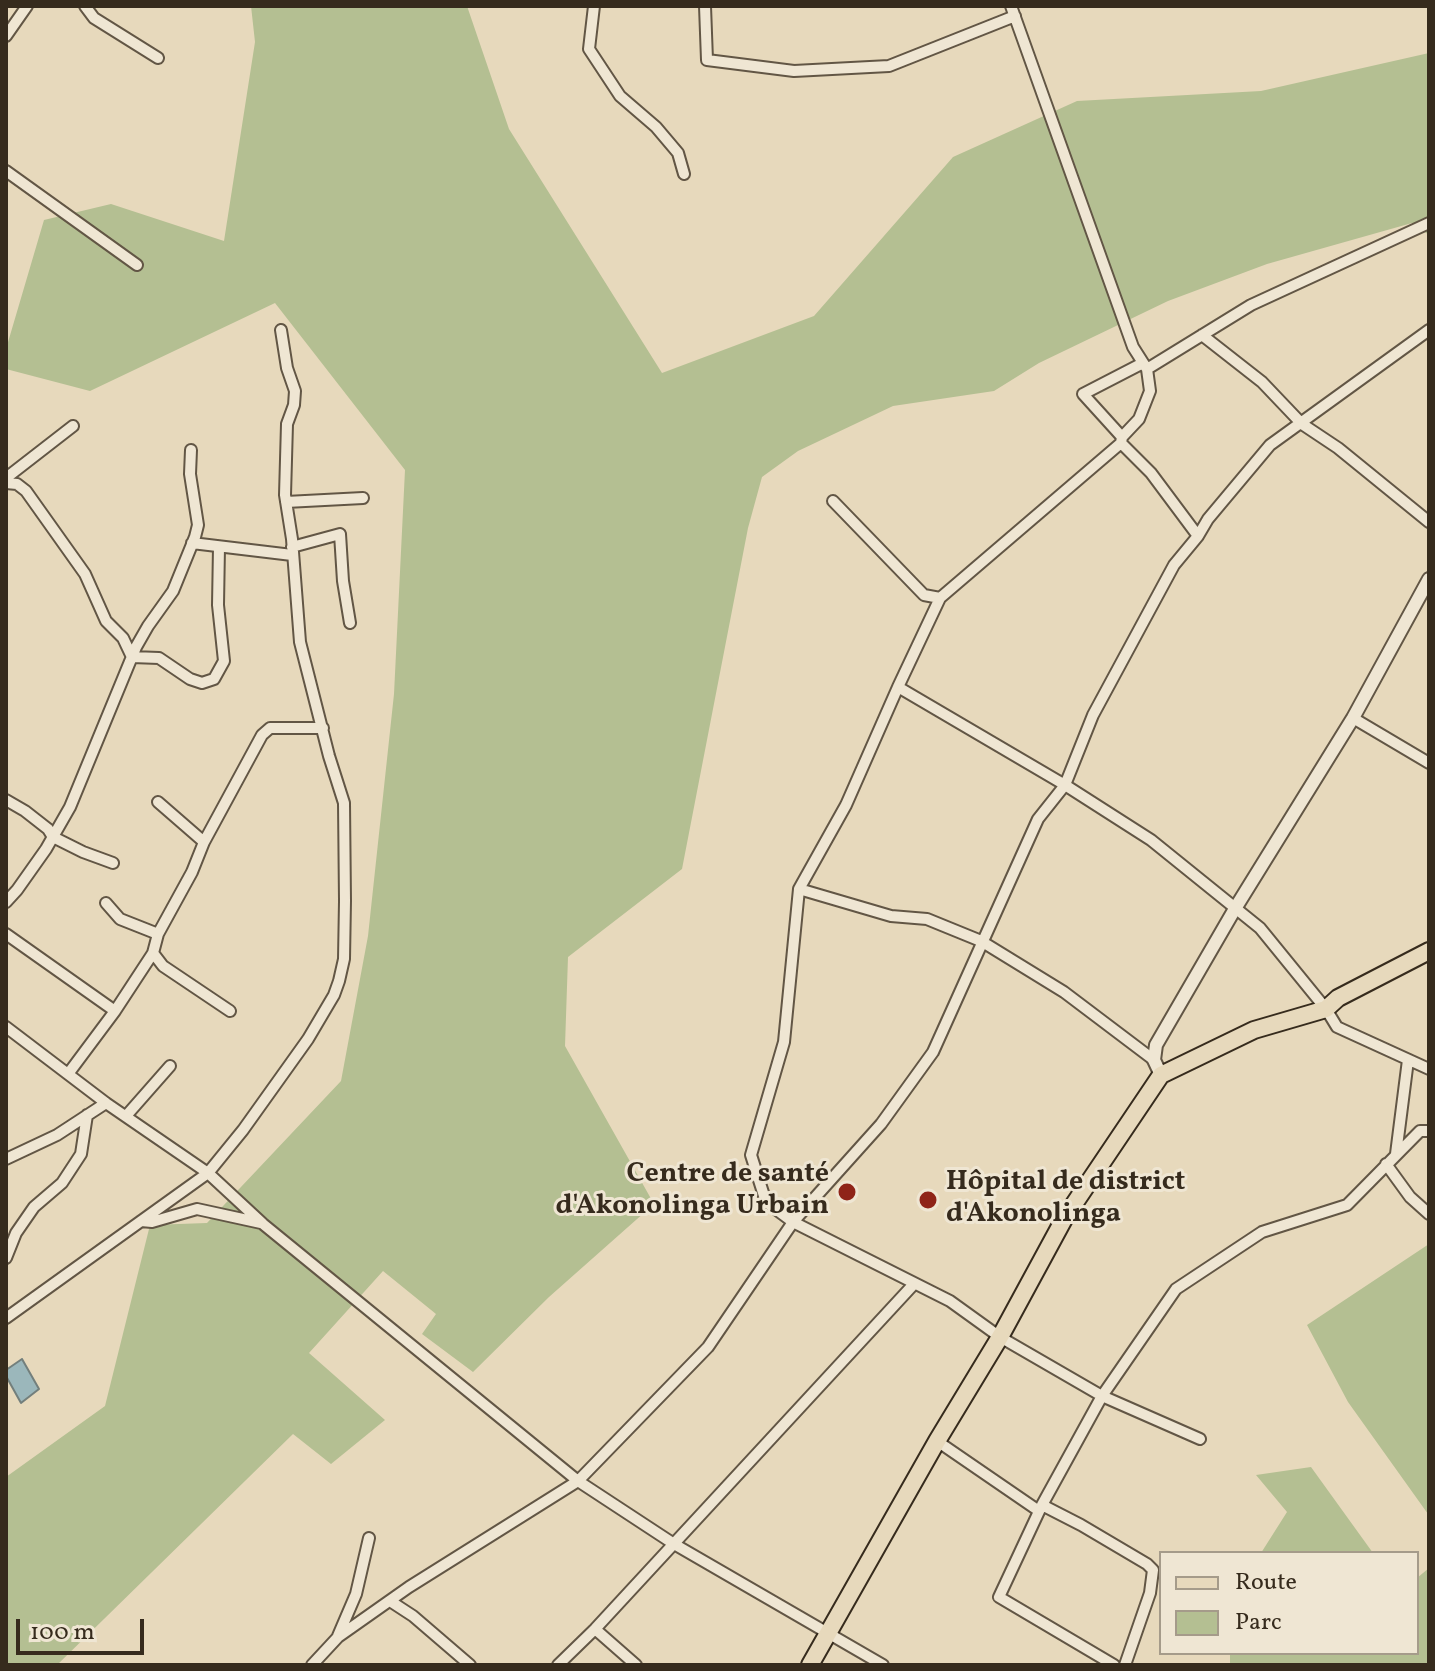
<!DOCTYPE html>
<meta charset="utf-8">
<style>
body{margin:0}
#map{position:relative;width:1435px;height:1671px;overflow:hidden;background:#e7d9bc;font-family:Vollkorn,serif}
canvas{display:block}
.frame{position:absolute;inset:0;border:8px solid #362b1d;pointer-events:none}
.legend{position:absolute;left:1159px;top:1551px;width:260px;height:104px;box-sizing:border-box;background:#efe6d3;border:2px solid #a59b8a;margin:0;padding:10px 14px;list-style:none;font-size:24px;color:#362b1d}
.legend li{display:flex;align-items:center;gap:16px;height:40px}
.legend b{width:40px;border:2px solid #a59b8a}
.scale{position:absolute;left:16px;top:1619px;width:128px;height:36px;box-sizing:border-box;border:4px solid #362b1d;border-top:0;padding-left:10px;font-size:24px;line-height:28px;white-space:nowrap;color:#362b1d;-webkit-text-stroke:6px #efe6d3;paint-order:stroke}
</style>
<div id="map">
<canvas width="1435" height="1671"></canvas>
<div class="frame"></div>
<ul class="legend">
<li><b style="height:10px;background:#e7d9bc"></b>Route</li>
<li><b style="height:22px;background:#b4bf92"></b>Parc</li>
</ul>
<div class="scale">100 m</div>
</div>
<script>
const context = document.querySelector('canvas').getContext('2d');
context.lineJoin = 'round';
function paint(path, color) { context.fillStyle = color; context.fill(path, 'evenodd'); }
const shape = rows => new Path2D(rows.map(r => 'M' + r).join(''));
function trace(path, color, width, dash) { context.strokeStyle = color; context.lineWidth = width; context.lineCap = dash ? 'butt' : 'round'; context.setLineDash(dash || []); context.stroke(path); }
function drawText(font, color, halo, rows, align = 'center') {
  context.font = font + ' Vollkorn,serif'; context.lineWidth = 6; context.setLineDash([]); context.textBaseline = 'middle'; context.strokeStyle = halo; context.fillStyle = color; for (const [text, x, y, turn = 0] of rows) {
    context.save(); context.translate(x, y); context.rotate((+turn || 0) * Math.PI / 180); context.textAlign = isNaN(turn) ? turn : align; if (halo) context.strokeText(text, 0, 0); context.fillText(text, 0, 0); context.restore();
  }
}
paint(shape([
 [251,6,467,6,509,129,662,373,814,316,953,157,1077,101,1261,91,1429,53,1429,235,1412,223,1267,264,1168,301,1039,363,994,391,893,406,798,451,762,477,748,528,682,869,568,957,565,1046,654,1204,549,1297,473,1372,422,1334,436,1314,383,1271,309,1353,385,1420,331,1464,293,1434,57,1665,6,1665,6,1477,105,1406,150,1225,207,1223,341,1081,368,936,394,694,405,470,275,303,90,391,6,369,6,349,44,220,111,204,224,241,255,42],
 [1429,1244,1429,1520,1428,1514,1348,1402,1307,1325],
 [1311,1467,1373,1553,1261,1553,1287,1512,1256,1475],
 [1429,1568,1429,1665,1230,1665,1230,1653,1417,1653,1417,1578]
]), '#b4bf92');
const water = shape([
 [22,1359,39,1389,21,1403,6,1376,6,1370,22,1359]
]);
paint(water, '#9bb7bb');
trace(water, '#737f7c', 2);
const minor = shape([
 [85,6,94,18,158,58],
 [594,6,589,49,620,96,656,127,678,153,684,174],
 [705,6,707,60,794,71,889,66,1015,16],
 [1011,6,1133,347,1147,369],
 [6,36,27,6],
 [6,171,137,265],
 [1202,335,1262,382,1302,424,1338,448,1429,522],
 [1122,437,1083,394,1143,363],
 [1121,443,1151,473,1198,536],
 [6,478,73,426],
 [6,483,17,484,26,491,85,574,106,621,123,638,132,657,159,658,190,679,202,683,214,679,224,661,218,605,219,547],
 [833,501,924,595,940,598],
 [286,502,363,498],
 [192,543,292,555],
 [292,547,340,534,343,581,350,623],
 [898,687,940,598,1121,443,1122,437,1139,419,1150,391,1147,369,1251,305,1429,223],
 [1353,718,1429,763],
 [6,800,25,811,48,829,53,837,83,852,113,863],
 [158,802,204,842],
 [799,889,891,916,927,919,981,941,1064,992,1154,1060],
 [6,902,17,890,46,849,70,807,136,647,148,626,173,591,195,537,198,525,190,474,191,450],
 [106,903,120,919,158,934],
 [6,934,115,1011],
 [153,953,163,966,230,1011],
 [6,1027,106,1103,208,1173,263,1224,578,1481,674,1544,883,1665],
 [68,1074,115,1011,153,953,158,934,192,872,204,842,262,735,270,728,323,728],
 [126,1116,170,1066],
 [1396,1154,1408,1060],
 [6,1159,57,1135,106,1103],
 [1386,1164,1410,1197,1429,1214],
 [141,1221,152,1222,197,1209,261,1223],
 [6,1258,16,1233,34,1207,62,1183,81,1154,87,1115],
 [6,1318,208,1173,243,1130,308,1039,334,995,339,981,344,959,345,901,344,803,329,756,300,642,292,539,285,495,287,424,294,405,295,391,287,368,281,330],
 [1200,1439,1102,1396,1000,1337,950,1301,793,1222,766,1202,751,1155,784,1042,799,889,846,805,898,687,1065,785,1151,840,1260,928,1326,1009,1337,1027,1429,1069],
 [937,1441,1039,1511],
 [1042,1505,1081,1525,1147,1564,1153,1570,1150,1593,1125,1665],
 [390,1601,413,1616,470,1665],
 [595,1629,636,1665],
 [338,1636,356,1594,369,1538],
 [312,1665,338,1637,409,1587,578,1481,708,1347,793,1222,881,1124,933,1052,1038,819,1065,785,1093,715,1174,565,1198,536,1208,519,1270,445,1429,330],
 [558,1665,595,1629,913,1285],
 [1114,1665,999,1597,1042,1505,1102,1396,1176,1289,1262,1232,1347,1205,1420,1131,1429,1131]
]);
const tertiary = shape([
 [1161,1075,1154,1060,1156,1045,1236,907,1353,718,1429,579]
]);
const primary = shape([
 [810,1665,937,1441,1000,1337,1064,1219,1161,1075,1254,1030,1326,1009,1338,998,1429,951]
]);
trace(minor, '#625645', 14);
trace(tertiary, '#625645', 16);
trace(primary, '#362b1d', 20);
trace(minor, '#efe6d3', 10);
trace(tertiary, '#efe6d3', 12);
trace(primary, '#e7d9bc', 16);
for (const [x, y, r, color] of [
 [847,1192,10,"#8f2418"],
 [928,1200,10,"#8f2418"]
]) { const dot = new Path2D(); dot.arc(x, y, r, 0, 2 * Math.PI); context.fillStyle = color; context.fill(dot); trace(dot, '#efe6d3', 3); }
drawText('bold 28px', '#362b1d', '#efe6d3', [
 ["Centre de santé",829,1176],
 ["d'Akonolinga Urbain",829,1208],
 ["Hôpital de district",946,1184,"left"],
 ["d'Akonolinga",946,1216,"left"]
], 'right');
</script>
